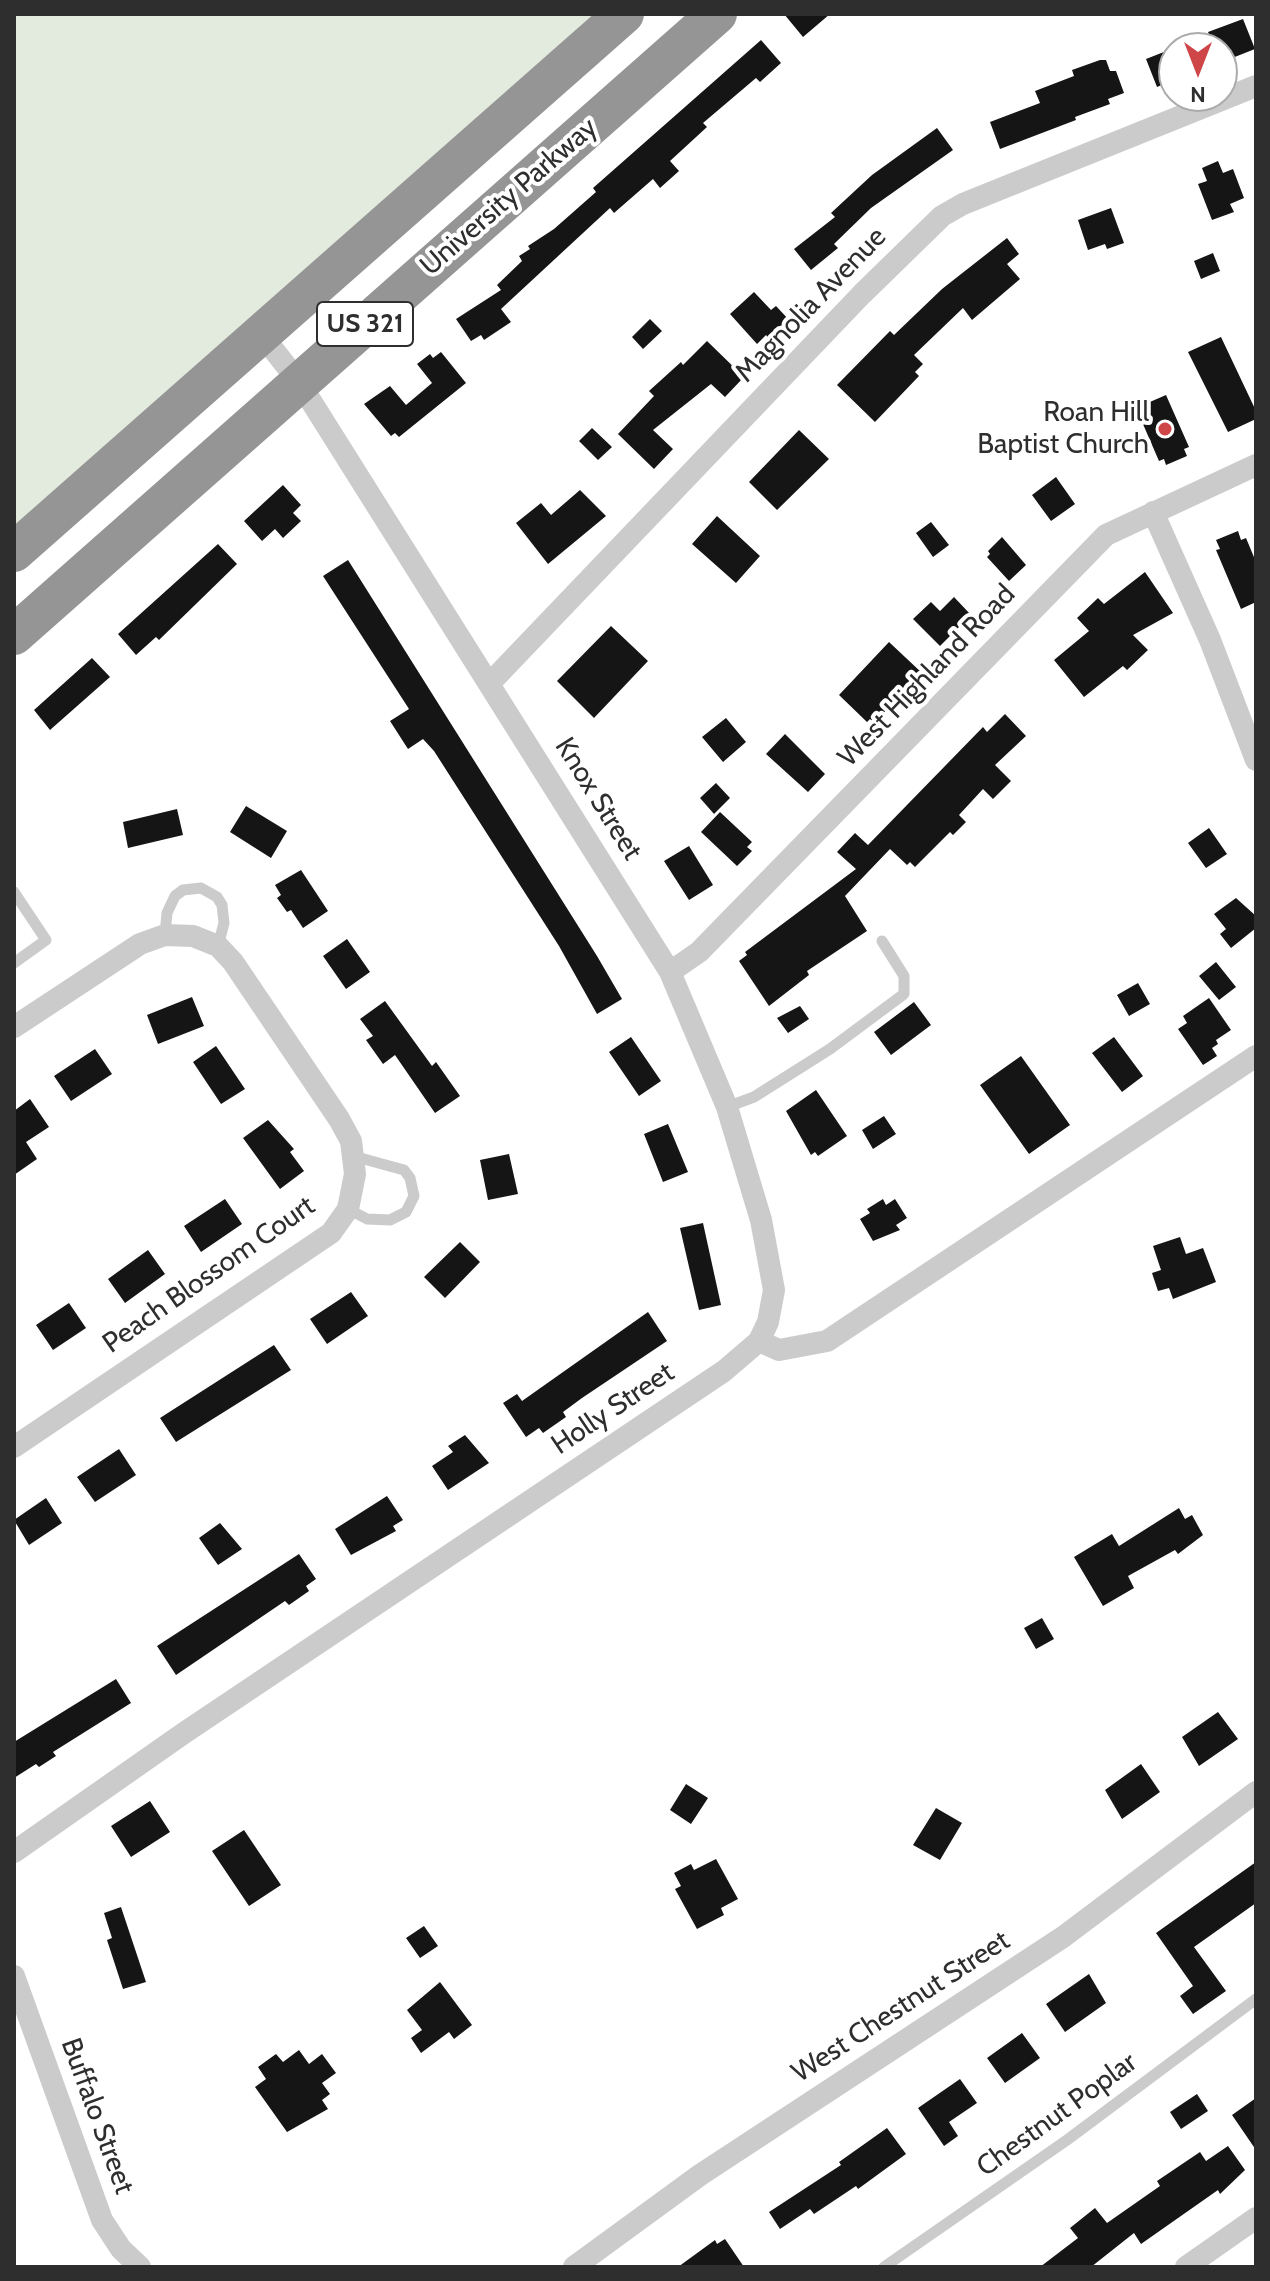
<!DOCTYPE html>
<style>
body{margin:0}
#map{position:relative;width:1270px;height:2281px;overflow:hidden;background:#fff;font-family:Cabin,sans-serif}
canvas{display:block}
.frame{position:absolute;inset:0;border:16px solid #2e2e2e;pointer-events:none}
.north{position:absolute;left:1158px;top:32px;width:80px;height:80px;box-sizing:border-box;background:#fff;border:2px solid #ababab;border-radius:50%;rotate:180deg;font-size:22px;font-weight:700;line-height:32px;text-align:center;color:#2e2e2e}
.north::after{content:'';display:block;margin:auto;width:28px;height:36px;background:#cf4648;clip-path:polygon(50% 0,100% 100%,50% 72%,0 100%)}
</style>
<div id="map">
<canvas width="1270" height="2281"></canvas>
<div class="frame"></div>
<div class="north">N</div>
</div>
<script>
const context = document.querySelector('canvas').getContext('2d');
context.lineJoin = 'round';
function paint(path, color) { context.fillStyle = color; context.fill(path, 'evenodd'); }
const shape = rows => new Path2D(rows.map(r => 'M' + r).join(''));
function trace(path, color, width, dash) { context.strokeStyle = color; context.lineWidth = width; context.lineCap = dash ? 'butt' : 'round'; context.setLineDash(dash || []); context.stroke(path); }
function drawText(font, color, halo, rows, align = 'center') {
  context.font = font + ' Cabin,sans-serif'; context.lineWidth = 8; context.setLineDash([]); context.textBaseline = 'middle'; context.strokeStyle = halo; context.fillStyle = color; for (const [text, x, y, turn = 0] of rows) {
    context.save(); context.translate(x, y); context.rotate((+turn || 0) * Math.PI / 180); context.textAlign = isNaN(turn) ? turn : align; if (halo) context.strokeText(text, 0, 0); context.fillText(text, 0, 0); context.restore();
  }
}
paint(shape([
 [14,14,598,14,14,531]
]), '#e3eade');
paint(shape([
 [784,14,830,14,803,37],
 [1243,19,1255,49,1222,62,1222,48,1214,48,1208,32],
 [761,40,781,63,760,82,756,78,703,123,707,127,670,161,679,171,660,188,653,179,614,213,610,208,501,309,511,322,484,340,481,335,471,341,456,319,501,290,497,285,522,261,519,256,530,249,528,246,554,229,596,192,593,188],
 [1174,48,1174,80,1157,87,1146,59],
 [1100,60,1106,60,1110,71,1116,71,1124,93,1108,99,1110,104,1075,117,1076,120,1000,149,990,122,1040,103,1035,91,1074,76,1072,70],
 [937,128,953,150,871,208,834,244,838,248,811,270,794,249,835,217,831,213,872,175],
 [1218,161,1223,173,1233,169,1244,198,1230,204,1234,212,1212,220,1198,184,1207,181,1202,168],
 [1111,208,1124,243,1107,249,1105,244,1088,250,1078,220],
 [1007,238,1019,254,1007,264,1020,279,972,320,963,308,914,355,923,364,915,372,919,376,875,422,837,385,890,331,894,335,942,289],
 [1213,253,1220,271,1201,279,1194,261],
 [754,292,771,310,776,306,790,321,770,340,766,335,757,344,730,314],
 [650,319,662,331,643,349,632,337],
 [1221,337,1256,411,1256,419,1228,432,1188,352],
 [707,341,744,377,725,397,711,384,653,430,673,449,654,469,618,434,654,396,649,391,681,362,683,365],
 [441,352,466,383,399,437,395,433,391,436,364,404,390,386,406,405,432,383,417,364,430,354,433,358],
 [1166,395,1189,447,1184,449,1187,456,1166,465,1164,459,1159,461,1136,408],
 [592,428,612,447,598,460,579,441],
 [799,430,829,459,777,510,749,482],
 [1056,477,1075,504,1051,521,1032,495],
 [283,485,301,505,293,513,301,521,283,538,275,529,262,541,244,521],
 [580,490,606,516,548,564,516,523,541,503,551,515],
 [717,516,760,556,736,583,692,544],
 [931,522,949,545,933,557,916,533],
 [1238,531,1241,540,1246,538,1256,562,1256,602,1241,609,1216,550,1220,549,1216,540],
 [1002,537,1026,565,1009,581,987,557,990,554,988,551],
 [218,544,237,564,159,640,156,637,136,655,118,634],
 [348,560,597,956,622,999,597,1014,559,946,434,751,423,739,408,749,390,721,409,709,323,576],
 [1145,572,1173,613,1133,635,1148,650,1127,670,1123,666,1084,697,1054,660,1089,631,1077,618,1098,598,1104,604],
 [954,597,971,615,940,646,913,619,931,602,940,611],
 [611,626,648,661,594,718,557,681],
 [889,642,922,673,874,723,870,719,867,722,839,695],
 [92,658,110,677,50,730,34,710],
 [1005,714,1026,736,995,765,1011,781,993,799,983,789,959,815,966,822,953,835,950,832,915,867,910,862,907,865,890,849,845,896,867,931,807,971,809,975,769,1006,739,961,747,955,745,952,856,869,837,852,855,833,868,845,983,727,987,732],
 [726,718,746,742,723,762,702,737],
 [785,734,825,774,808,792,766,754],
 [716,783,730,798,714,814,700,798],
 [246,806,287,831,271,858,230,832],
 [177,809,183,835,128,848,123,822],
 [720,812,752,842,747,847,752,851,737,866,701,832],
 [1209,828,1227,854,1206,868,1188,843],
 [689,846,713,885,689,900,664,861],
 [301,870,328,911,303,928,291,910,287,912,277,898,281,895,275,885],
 [1236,898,1256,916,1256,928,1231,948,1220,934,1226,929,1214,914],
 [347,939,370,972,346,989,323,956],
 [1216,962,1236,987,1219,1000,1199,976],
 [1138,983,1150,1004,1129,1016,1117,995],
 [192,997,204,1026,158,1044,147,1015],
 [1209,998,1231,1030,1216,1040,1218,1044,1212,1048,1217,1056,1203,1065,1178,1029,1187,1023,1183,1016],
 [385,1001,432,1066,436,1062,460,1096,435,1113,395,1055,383,1064,366,1040,373,1036,360,1019],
 [914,1002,931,1025,891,1055,874,1032],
 [800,1006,809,1019,788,1033,777,1018],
 [631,1037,661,1081,639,1096,609,1052],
 [1114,1037,1143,1076,1122,1092,1092,1053],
 [216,1046,245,1089,221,1104,193,1062],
 [95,1049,112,1074,71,1101,54,1076],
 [1021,1056,1070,1125,1029,1154,980,1085],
 [816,1090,847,1136,818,1156,815,1152,811,1155,786,1111],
 [30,1099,49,1127,26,1142,37,1159,14,1175,14,1111],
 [884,1116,896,1134,873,1149,862,1130],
 [268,1120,294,1149,290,1152,304,1171,280,1189,243,1138],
 [668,1124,688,1172,663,1182,644,1134],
 [509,1154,518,1194,488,1200,480,1160],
 [225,1199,242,1224,201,1252,184,1226],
 [883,1199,886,1205,895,1199,907,1218,896,1225,900,1230,873,1241,860,1219,870,1213,867,1209],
 [703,1223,721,1305,699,1310,680,1228],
 [1180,1237,1186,1254,1203,1248,1216,1282,1173,1299,1169,1288,1158,1291,1152,1273,1161,1270,1153,1246],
 [460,1242,480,1262,445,1298,424,1277],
 [148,1250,165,1274,125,1303,108,1279],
 [351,1292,368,1316,327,1344,310,1319],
 [69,1303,86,1328,53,1350,36,1325],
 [648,1312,667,1341,582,1398,563,1412,566,1417,543,1433,539,1428,526,1437,503,1403,517,1394,522,1401],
 [274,1345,291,1370,176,1442,160,1418],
 [465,1435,489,1463,448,1490,432,1466,453,1452,448,1446],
 [119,1449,136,1475,95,1502,77,1477],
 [387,1496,403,1520,393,1526,396,1531,351,1555,335,1529],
 [46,1498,62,1523,29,1545,14,1520],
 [1179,1508,1185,1519,1192,1515,1203,1535,1178,1554,1175,1550,1128,1576,1134,1588,1103,1606,1074,1557,1112,1534,1119,1546],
 [220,1523,242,1549,218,1565,199,1538],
 [299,1554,316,1579,306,1586,309,1591,289,1605,285,1601,176,1675,157,1646],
 [1042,1618,1054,1639,1036,1649,1024,1628],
 [116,1679,131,1703,53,1752,56,1756,39,1767,36,1764,14,1778,14,1742],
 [1218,1712,1238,1739,1199,1766,1182,1737],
 [1141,1764,1160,1792,1122,1819,1105,1790],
 [686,1784,708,1798,691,1824,670,1810],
 [150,1801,170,1832,131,1857,111,1826],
 [936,1808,962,1823,940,1860,913,1845],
 [244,1830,281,1885,249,1906,212,1851],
 [716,1859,738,1899,721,1908,724,1915,697,1929,675,1889,681,1886,674,1873,691,1864,694,1870],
 [1256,1862,1256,1903,1194,1947,1226,1991,1193,2014,1180,1996,1193,1986,1156,1933],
 [121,1907,146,1982,123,1989,107,1940,112,1938,104,1913],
 [424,1926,438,1946,420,1958,406,1938],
 [1089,1974,1106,2003,1065,2032,1046,2004],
 [440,1982,472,2025,454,2039,449,2032,421,2053,411,2038,422,2030,407,2010],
 [1022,2033,1040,2058,1005,2083,987,2058],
 [299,2050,309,2064,322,2054,336,2073,322,2083,330,2094,322,2100,328,2109,287,2132,255,2087,266,2079,258,2067,276,2054,283,2062],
 [960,2079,977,2103,949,2122,958,2136,944,2146,918,2108],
 [1197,2094,1208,2111,1181,2129,1170,2112],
 [1256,2098,1256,2150,1232,2115],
 [887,2128,906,2154,858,2189,856,2186,814,2214,810,2209,780,2229,769,2212,841,2165,839,2162],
 [1228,2146,1245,2170,1220,2194,1218,2190,1141,2244,1134,2233,1091,2267,1040,2267,1078,2238,1070,2228,1095,2208,1107,2223,1160,2186,1157,2181,1200,2152,1206,2161],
 [725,2239,744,2267,678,2267,715,2240,717,2244]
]), '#151515');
trace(shape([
 [14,892,46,940,14,963],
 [165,935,167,913,175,896,183,890,201,888,217,897,222,905,224,923,218,946],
 [727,1107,754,1097,830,1049,904,994,904,976,882,941],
 [348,1209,367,1219,390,1220,406,1212,414,1196,410,1178,404,1170,353,1156],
 [884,2267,1067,2140,1256,1999]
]), '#cbcbcb', 11);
trace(shape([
 [1153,512,1210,640,1256,760],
 [490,683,862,294,942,216,963,204,1256,86],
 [670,972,699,952,1106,535,1256,465],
 [14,1027,140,944,165,935,193,936,218,946,233,962,339,1119,351,1141,355,1174,348,1209,331,1233,14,1447],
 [759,1341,779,1350,827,1341,1256,1056],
 [14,1852,184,1733,724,1371,759,1341,768,1322,774,1290,761,1220,727,1107,670,972,299,382,261,334],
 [14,1976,102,2220,121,2249,140,2267],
 [574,2267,700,2175,1063,1937,1256,1792],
 [1186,2267,1256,2218]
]), '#cbcbcb', 22);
trace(shape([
 [14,552,624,14],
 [14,635,717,14]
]), '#959595', 40);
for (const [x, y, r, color] of [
 [1165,429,8,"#cf4648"]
]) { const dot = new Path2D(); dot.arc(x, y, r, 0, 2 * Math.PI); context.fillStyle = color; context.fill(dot); trace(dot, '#fff', 3); }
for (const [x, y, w] of [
 [365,324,96]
]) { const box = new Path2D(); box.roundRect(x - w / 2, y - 22, w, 44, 6); context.fillStyle = '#fff'; context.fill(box); trace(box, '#2e2e2e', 2); }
drawText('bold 26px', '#2e2e2e', null, [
 ["US 321",365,324]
]);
drawText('28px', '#2e2e2e', '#fff', [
 ["University Parkway",509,197,-41],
 ["Magnolia Avenue",811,305,-46],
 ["West Highland Road",927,676,-46],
 ["Knox Street",598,799,58],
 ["Peach Blossom Court",209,1275,-35],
 ["Holly Street",613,1409,-34],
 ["West Chestnut Street",901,2007,-33],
 ["Chestnut Poplar",1057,2115,-36],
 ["Buffalo Street",97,2116,70]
]);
drawText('28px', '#2e2e2e', '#fff', [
 ["Roan Hill",1149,413],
 ["Baptist Church",1149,445]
], 'right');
</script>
